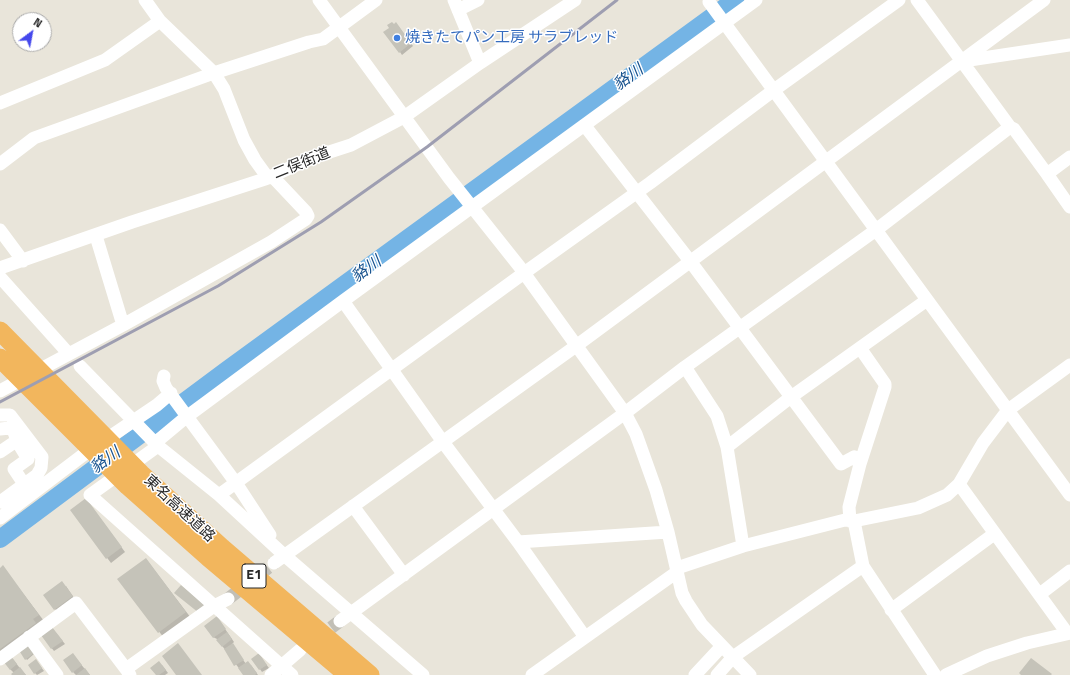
<!DOCTYPE html>
<meta charset="utf-8">
<style>
body{margin:0}
#map{position:relative;width:1070px;height:675px;overflow:hidden;background:#e9e5da;font-family:"Titillium Web",sans-serif}
canvas{display:block}
.north{position:absolute;left:12px;top:12px;width:40px;height:40px;box-sizing:border-box;background:#fff;border:1px solid #a9a9a9;border-radius:50%;rotate:32deg;font-size:11px;font-weight:700;line-height:16px;text-align:center;color:#282828}
.north::after{content:'';display:block;margin:auto;width:14px;height:18px;background:#4548ec;clip-path:polygon(50% 0,100% 100%,50% 72%,0 100%)}
</style>
<div id="map">
<canvas width="1070" height="675"></canvas>
<div class="north">N</div>
</div>
<script>
const g = document.querySelector('canvas').getContext('2d');
g.lineJoin = 'round';
function fill(path, color) { g.fillStyle = color; g.fill(path, 'evenodd'); }
const toPath = rows => new Path2D(rows.map(r => 'M' + r).join(''));
function strokePath(path, color, width, dash) { g.strokeStyle = color; g.lineWidth = width; g.lineCap = dash ? 'butt' : 'round'; g.setLineDash(dash || []); g.stroke(path); }
function label(font, color, halo, rows, align = 'center') {
  g.font = font + ' "Titillium Web","Noto Sans JP",sans-serif'; g.lineWidth = 3; g.setLineDash([]); g.textBaseline = 'middle'; g.strokeStyle = halo; g.fillStyle = color; for (const [text, x, y, turn = 0] of rows) {
    g.save(); g.translate(x, y); g.rotate((+turn || 0) * Math.PI / 180); g.textAlign = isNaN(turn) ? turn : align; if (halo) g.strokeText(text, 0, 0); g.fillText(text, 0, 0); g.restore();
  }
}
fill(toPath([
 [398,26,413,46,402,55,400,52],
 [89,503,125,552,111,563,71,510],
 [146,559,191,618,164,638,119,579],
 [3,567,44,621,0,659,0,569],
 [66,586,76,601,59,614,44,595],
 [219,620,234,642,232,644,246,664,251,665,258,675,244,675,217,639,213,637],
 [52,628,65,644,54,651,42,636],
 [28,647,34,654,27,660,21,652],
 [259,655,269,668,262,672,253,659],
 [75,657,84,668,90,675,76,675,73,672],
 [13,659,19,667,26,675,13,675,14,673,10,669],
 [38,663,44,671,37,675,35,673],
 [162,665,168,673,165,675,157,675]
]), '#0003');
strokePath(toPath([
 [0,539,227,370,735,0]
]), '#74b4e5', 18);
fill(toPath([
 [392,22,394,24,396,22,411,43,399,53,383,32,389,28,387,25],
 [86,498,122,547,106,559,70,510],
 [146,558,186,612,158,633,117,579],
 [3,565,39,615,33,619,36,623,0,649,0,568],
 [62,581,73,596,54,610,43,595],
 [181,585,205,605,199,613,174,593],
 [217,616,226,629,213,638,204,626],
 [52,627,63,641,51,649,41,635],
 [227,632,232,639,222,647,216,640],
 [178,643,202,675,176,675,162,656],
 [233,643,244,660,234,666,224,649],
 [28,645,34,653,25,660,20,652],
 [73,653,82,665,72,673,63,660],
 [259,653,267,665,259,670,251,659],
 [10,655,17,664,10,670,3,661],
 [1031,658,1052,674,1051,675,1021,675,1019,673],
 [36,659,42,668,34,674,28,665],
 [159,661,166,670,159,675,156,675,150,668],
 [248,661,257,673,255,675,243,675,238,668],
 [20,667,26,675,12,675,11,674],
 [85,668,90,675,76,675]
]), '#c5c3b9');
strokePath(toPath([
 [228,599,274,563],
 [316,639,340,621]
]), '#c2bfb6', 13, [13, 6]);
strokePath(toPath([
 [145,0,160,21,214,73,224,89,244,140,255,160,268,178],
 [319,0,449,178,519,266,625,413,636,434,656,490,668,532,682,593,686,601,702,625,750,675],
 [454,0,480,63],
 [917,0,1010,127,1014,129,1047,174,1070,207],
 [709,2,1070,495],
 [458,10,478,0],
 [963,61,1070,45],
 [0,103,105,60,160,21],
 [585,126,690,261,841,464,854,457,860,464],
 [0,164,34,138,214,73,309,42,323,39,376,0],
 [1047,174,1070,157],
 [0,230,23,261],
 [0,268,132,222,268,178,311,158,351,145,404,117,480,63,575,0],
 [0,277,68,353],
 [343,301,443,442,518,542,585,637],
 [123,325,271,242,306,219,308,216,306,212,272,176],
 [80,366,158,446,219,495,284,555,423,675],
 [685,367,717,416,727,447,743,546],
 [164,376,163,381,166,388,236,483,270,535],
 [0,391,123,325,96,236],
 [0,415,10,415,42,457,41,468,37,475,0,502],
 [0,429,10,428,14,432,17,441,28,459,14,469,24,484],
 [155,443,185,418,343,301,756,0],
 [158,446,90,495,292,675],
 [727,447,791,397,927,300],
 [0,452,22,437],
 [959,484,1067,633],
 [219,495,524,273,650,183,774,90,899,0],
 [353,506,404,575],
 [0,518,83,455,157,405,171,393],
 [850,521,849,507,860,464,885,387,885,384,860,348],
 [854,521,863,566,935,675],
 [518,542,668,532],
 [274,563,576,346,1044,0],
 [677,568,743,546,845,520,854,521,918,508,947,495,959,484,983,443,1008,410,1070,365],
 [1040,594,1070,571],
 [891,610,994,534],
 [340,621,625,413,685,367,876,230,1010,127],
 [29,637,57,675],
 [0,659,76,603,126,669],
 [130,675,126,669,214,606,228,599],
 [271,675,300,650],
 [532,675,677,572],
 [695,675,722,646],
 [717,675,733,657,863,566],
 [946,675,987,656,1027,643,1070,633]
]), '#fff', 13);
strokePath(toPath([
 [0,331,141,474,222,548,370,675],
 [0,358,128,486,208,557,348,675]
]), '#f2b65d', 19);
strokePath(toPath([
 [0,402,218,286,321,222,427,147,617,0]
]), '#9e9eb1', 3);
for (const [x, y, r, color] of [
 [397,38,4,"#3f7fe0"]
]) { const dot = new Path2D(); dot.arc(x, y, r, 0, 2 * Math.PI); g.fillStyle = color; g.fill(dot); strokePath(dot, '#fff', 1.5); }
for (const [x, y, w] of [
 [254,576,24]
]) { const box = new Path2D(); box.roundRect(x - w / 2, y - 12, w, 24, 3); g.fillStyle = '#fff'; g.fill(box); strokePath(box, '#282828', 1); }
label('bold 14px', '#282828', null, [
 ["E1",254,576]
]);
label('15px', '#366cbe', '#fff', [
 ["焼きたてパン工房 サラブレッド",405,38]
], 'left');
label('15px', '#282828', '#fff', [
 ["二俣街道",302,164,-22],
 ["東名高速道路",179,509,43]
]);
label('italic 16px', '#16518d', '#fff', [
 ["貉川",629,78,-36],
 ["貉川",367,270,-36],
 ["貉川",106,461,-36]
]);
</script>
